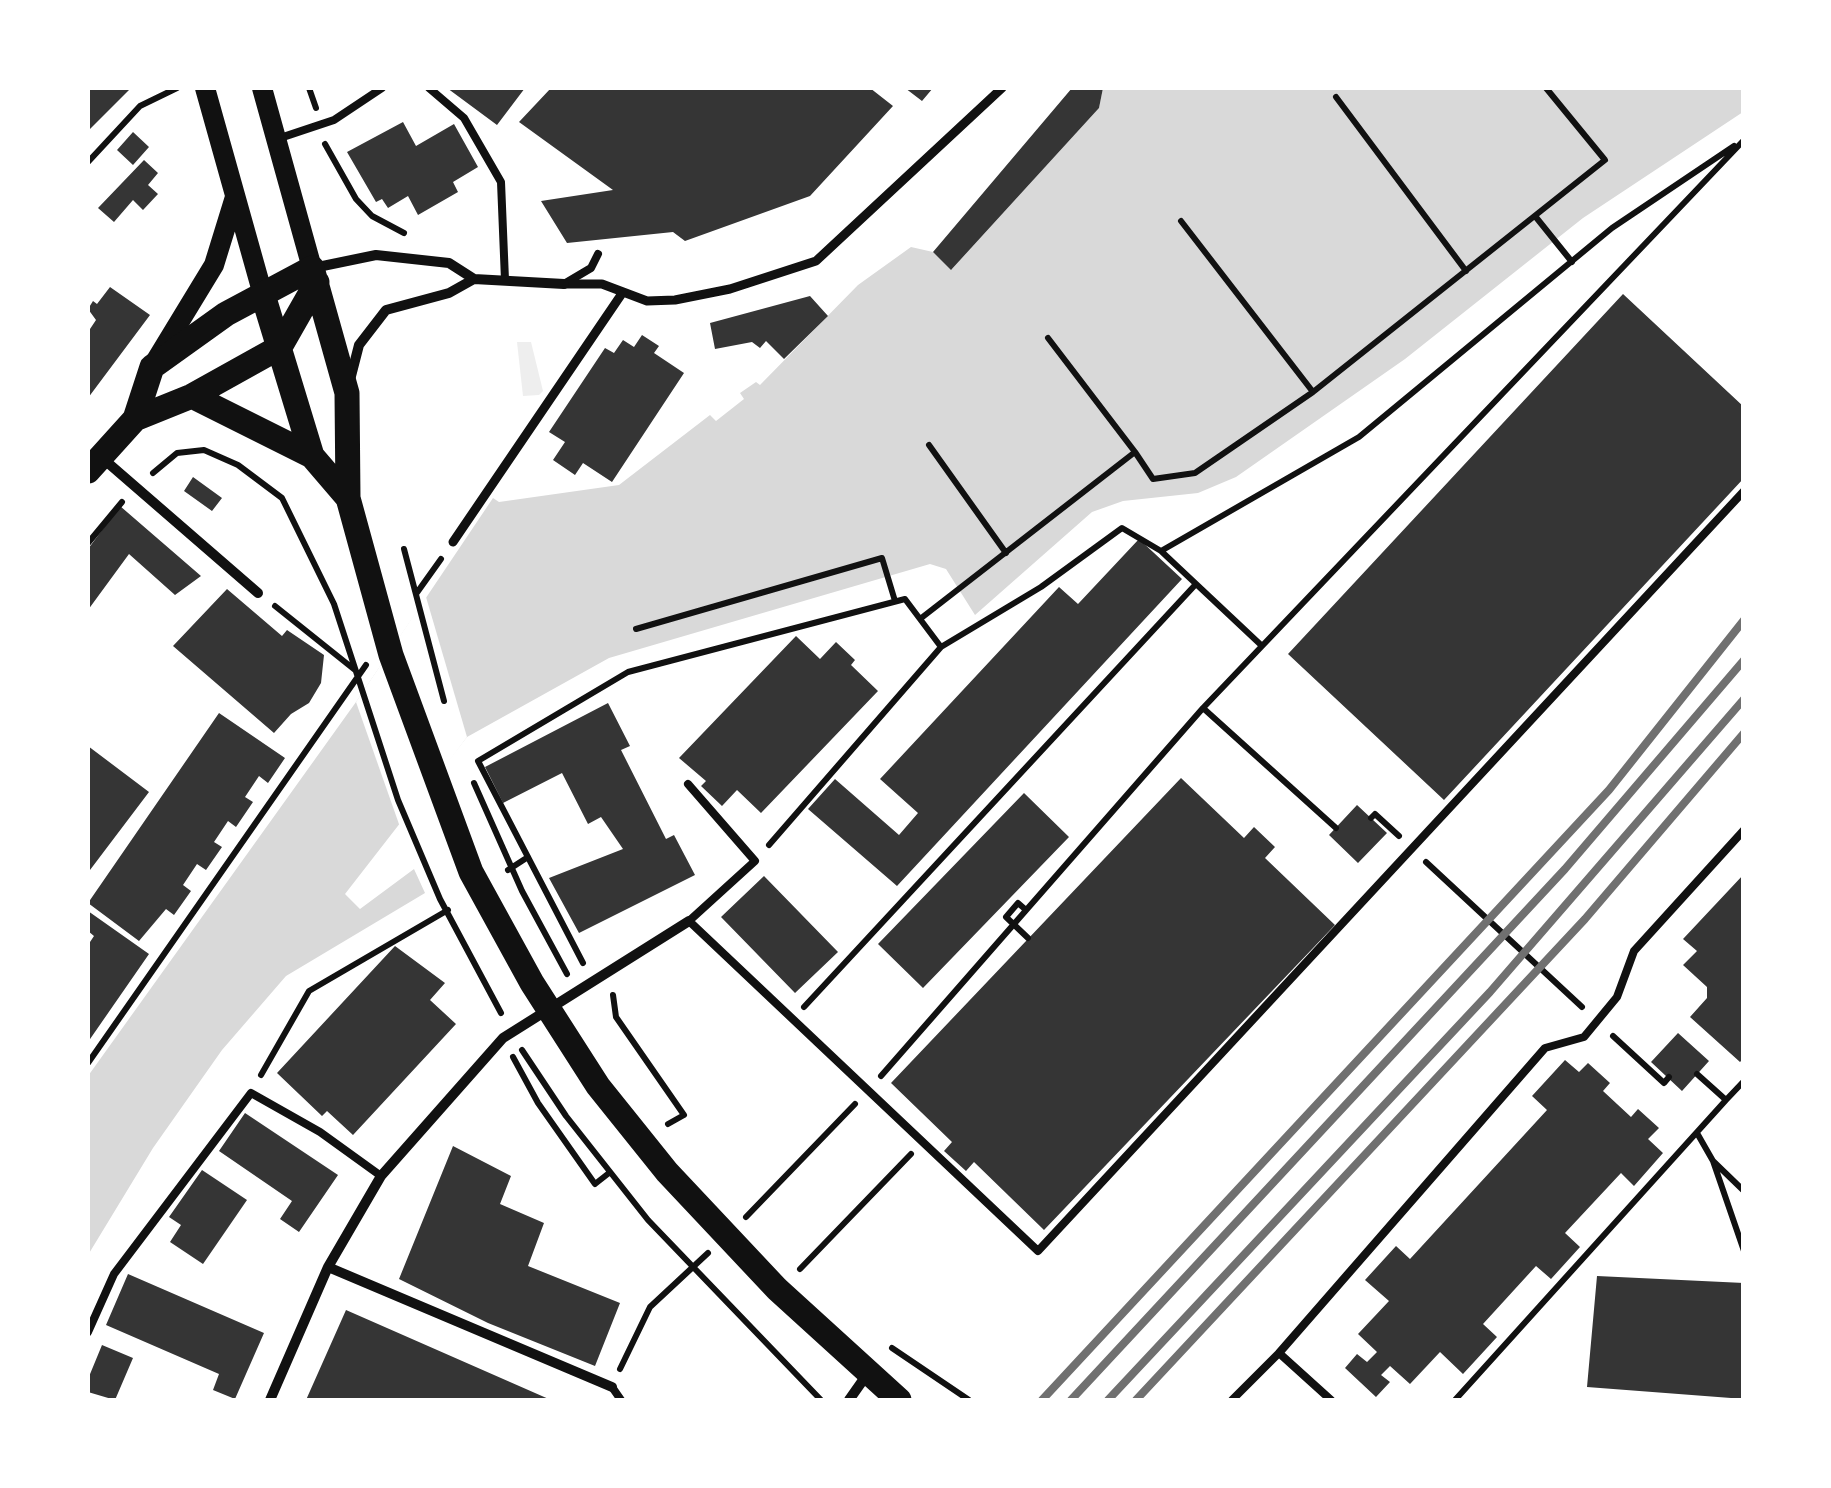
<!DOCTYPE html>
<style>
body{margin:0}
#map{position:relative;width:1831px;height:1488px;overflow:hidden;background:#fff;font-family:Literata,serif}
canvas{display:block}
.frame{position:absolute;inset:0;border:90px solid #fff;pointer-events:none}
</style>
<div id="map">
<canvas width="1831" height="1488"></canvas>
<div class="frame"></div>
</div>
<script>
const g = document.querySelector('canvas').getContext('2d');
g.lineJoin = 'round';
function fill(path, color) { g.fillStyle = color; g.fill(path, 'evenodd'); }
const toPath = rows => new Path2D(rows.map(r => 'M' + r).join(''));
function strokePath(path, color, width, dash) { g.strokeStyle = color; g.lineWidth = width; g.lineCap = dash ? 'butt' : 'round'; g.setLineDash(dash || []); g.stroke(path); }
fill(toPath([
 [517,342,531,342,543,391,539,395,523,396]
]), '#eee');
fill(toPath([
 [1103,88,1743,88,1743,112,1583,218,1405,359,1236,477,1198,493,1123,501,1092,512,975,615,946,569,930,564,609,658,467,737,345,894,360,909,414,869,425,893,286,976,222,1050,153,1148,88,1255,88,1076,356,702,493,498,499,502,619,485,710,415,716,421,744,399,740,393,756,382,760,385,858,285,911,247,933,252,952,269,1099,108]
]), '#d9d9d9');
fill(toPath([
 [426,597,467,737,400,827,356,702]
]), '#fff');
fill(toPath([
 [88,88,131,88,90,129],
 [447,88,525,88,497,125],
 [551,88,870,88,893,106,810,196,685,241,673,232,567,243,541,201,613,190,519,122],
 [905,88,933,88,922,101],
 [1072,88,1103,88,1099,108,951,270,933,252],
 [403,122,416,146,454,124,478,167,453,182,458,192,418,215,408,196,388,208,382,199,376,202,347,152],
 [133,132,149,147,133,165,117,150],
 [144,160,158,173,148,185,158,194,143,210,133,200,114,222,98,208],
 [110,287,150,315,88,398,88,332,96,320,88,309,93,301,97,304],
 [1623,294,1744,407,1744,478,1444,800,1288,654],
 [810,296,828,316,784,359,766,341,760,348,752,342,715,349,710,323],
 [642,335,659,346,654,353,684,373,612,482,583,463,575,475,553,460,565,442,549,432,605,348,614,353,623,340,634,347],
 [193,477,222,498,212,511,184,491],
 [120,506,201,576,175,595,129,554,88,610,88,549],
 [1139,539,1182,579,897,886,808,809,835,779,899,835,918,813,880,779,1059,587,1078,604],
 [227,589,282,636,287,630,324,655,321,683,309,703,291,714,274,733,173,646],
 [796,636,820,659,836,642,855,660,851,665,878,691,761,813,737,790,722,806,701,786,706,781,679,758],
 [608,703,630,746,621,750,666,839,674,835,695,875,579,933,549,878,623,849,601,817,588,824,562,773,503,803,485,767],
 [219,713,285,758,268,783,259,776,245,797,253,802,236,827,228,821,214,842,222,847,206,870,197,864,183,885,191,891,174,915,166,909,139,941,88,903],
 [88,746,149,792,90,870,88,868],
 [1181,778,1244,838,1254,827,1275,847,1265,858,1335,925,1044,1230,974,1162,966,1171,944,1151,952,1142,891,1083],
 [1024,793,1069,837,923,988,878,944],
 [1357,805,1387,833,1358,863,1329,835],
 [1744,874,1744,1058,1740,1062,1690,1017,1707,998,1707,987,1683,965,1697,951,1683,939],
 [764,876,838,952,795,993,721,917],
 [88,911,149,954,88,1042,88,945,94,936,88,931],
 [395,946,445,983,430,1000,456,1024,353,1135,327,1111,322,1116,277,1073],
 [1678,1033,1709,1061,1682,1091,1651,1062],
 [1565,1060,1579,1072,1588,1063,1610,1083,1603,1091,1631,1117,1638,1109,1659,1128,1648,1139,1663,1153,1634,1186,1621,1173,1565,1233,1580,1247,1551,1279,1536,1266,1483,1324,1497,1337,1463,1374,1440,1352,1410,1384,1390,1366,1381,1375,1390,1382,1376,1397,1345,1368,1357,1354,1367,1362,1377,1352,1358,1334,1389,1301,1365,1280,1396,1246,1410,1259,1547,1110,1532,1096],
 [245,1113,338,1175,299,1232,280,1219,292,1201,219,1151],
 [453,1146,511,1176,500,1204,544,1223,528,1266,620,1303,595,1366,488,1323,399,1279],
 [202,1170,247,1200,203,1264,170,1242,181,1225,169,1217],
 [128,1274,264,1333,235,1399,213,1390,219,1374,106,1325],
 [1597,1276,1744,1283,1744,1399,1587,1387],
 [346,1310,551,1400,306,1400],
 [102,1345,133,1358,115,1400,88,1392,88,1379]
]), '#353535');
strokePath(toPath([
 [309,88,316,108],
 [1336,97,1466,271],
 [325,144,356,199,372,216,404,233],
 [88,162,140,106,177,88],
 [1535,216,1572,262],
 [1181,221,1313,392],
 [1048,338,1135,452],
 [929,445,1006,553],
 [153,473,177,453,204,450,238,465,282,498,334,604,398,800,440,899,501,1013],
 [88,543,122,502],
 [404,549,444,701],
 [1161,551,1359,437,1612,228,1734,146],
 [416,594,441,559],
 [275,606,355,670],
 [920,619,1135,452,1153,479,1195,473,1313,392,1605,160,1546,88],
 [636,629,882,558,895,601],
 [1203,708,1336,828],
 [474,783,522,891,567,974],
 [1371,818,1375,814,1399,836],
 [769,845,941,647,1041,587,1122,528,1161,551,1261,645],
 [1426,862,1582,1007],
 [508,870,528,857],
 [1026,910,1018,903,1006,917,1028,938],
 [583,963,478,761,628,672,905,599,941,647],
 [613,995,616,1017,684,1115,668,1124],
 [804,1007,1196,584],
 [1613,1036,1664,1083,1669,1077],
 [522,1050,566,1116,648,1220,821,1400],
 [513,1057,538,1103,595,1184,609,1173],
 [88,1063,366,665],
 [1697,1074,1726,1100,1744,1081],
 [261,1075,309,991,448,910],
 [881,1076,1203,708,1744,140],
 [1697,1133,1713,1161,1744,1191],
 [1713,1161,1744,1251],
 [746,1217,855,1104],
 [800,1269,911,1154],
 [892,1348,969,1400],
 [620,1369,650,1307,708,1253],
 [1455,1400,1726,1100]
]), '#111', 6);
strokePath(toPath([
 [429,88,464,118,501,182,505,280],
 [277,139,334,120,382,88],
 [564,284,591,268,598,254],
 [688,784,755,861,689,921,1038,1251,1744,491],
 [88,1332,114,1274,251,1093,320,1132,381,1176],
 [612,1387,621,1400],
 [1232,1400,1279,1353],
 [1331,1400,1279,1353,1545,1048,1584,1037,1617,997,1634,951,1744,830]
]), '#111', 8);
strokePath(toPath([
 [564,284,602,284,647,301,675,300,730,289,816,261,1002,88],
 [453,542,623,292]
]), '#111', 9);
strokePath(toPath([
 [313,268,376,255,449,263,474,279,564,284],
 [350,380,359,345,386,310,449,293,474,279],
 [100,456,258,593],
 [328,1267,612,1387],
 [270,1400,328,1267,381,1176,503,1038,689,921],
 [849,1400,868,1373]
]), '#111', 10);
strokePath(toPath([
 [205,88,263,295],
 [262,88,312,268],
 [155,362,214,265,235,197]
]), '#111', 20);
strokePath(toPath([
 [263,295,312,456],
 [280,347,317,282],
 [192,396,312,456,348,498],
 [135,419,152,367,226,314,312,268,347,393,348,498,391,655,471,872,532,983,598,1086,667,1172,777,1289,899,1400],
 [88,471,135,419,192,396,280,347]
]), '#111', 25);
strokePath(toPath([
 [1042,1400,1609,790,1744,620],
 [1071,1400,1565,869,1744,660],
 [1108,1400,1490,992,1744,699],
 [1136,1400,1585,919,1744,733]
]), '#707070', 8);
</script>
